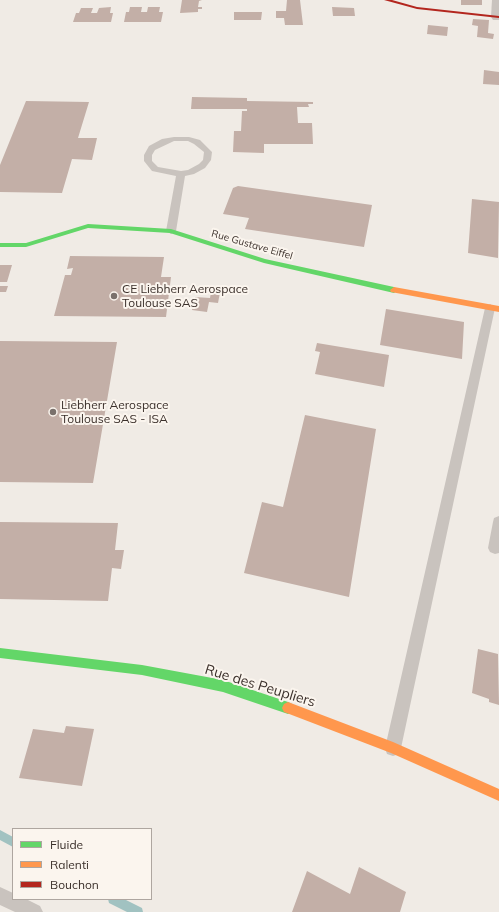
<!DOCTYPE html>
<style>
body{margin:0}
#map{position:relative;width:499px;height:912px;overflow:hidden;background:#f0ebe5;font-family:Mulish,sans-serif}
canvas{display:block}
.legend{position:absolute;left:12px;top:828px;width:140px;height:72px;box-sizing:border-box;background:#fbf5ee;border:1px solid #aea6a0;margin:0;padding:5px 7px;list-style:none;font-size:12px;color:#3b302b}
.legend li{display:flex;align-items:center;gap:8px;height:20px}
.legend b{width:20px;border:1px solid #aea6a0}
</style>
<div id="map">
<canvas width="499" height="912"></canvas>
<ul class="legend">
<li><b style="height:5px;background:#63d668"></b>Fluide</li>
<li><b style="height:5px;background:#ff974d"></b>Ralenti</li>
<li><b style="height:5px;background:#b3261e"></b>Bouchon</li>
</ul>
</div>
<script>
const g = document.querySelector('canvas').getContext('2d');
g.lineJoin = 'round';
const toPath = rows => new Path2D(rows.map(r => 'M' + r).join(''));
function fill(path, color) { g.fillStyle = color; g.fill(path, 'evenodd'); }
function strokePath(path, color, width, dash) { g.strokeStyle = color; g.lineWidth = width; g.lineCap = dash ? 'butt' : 'round'; g.setLineDash(dash || []); g.stroke(path); }
function label(font, color, halo, rows, align = 'center') {
  g.font = font + ' Mulish,sans-serif'; g.lineWidth = 4; g.setLineDash([]); g.textBaseline = 'middle'; g.strokeStyle = halo; g.fillStyle = color; for (const [text, x, y, turn = 0] of rows) {
    g.save(); g.translate(x, y); g.rotate((+turn || 0) * Math.PI / 180); g.textAlign = isNaN(turn) ? turn : align; if (halo) g.strokeText(text, 0, 0); g.fillText(text, 0, 0); g.restore();
  }
}
fill(toPath([
 [0,830,13,837,13,847,0,840,0,830],
 [108,899,124,899,142,908,143,912,127,912,109,903,108,899]
]), '#a1c2c1');
fill(toPath([
 [182,0,202,0,199,1,198,7,202,7,202,9,198,9,198,12,180,13],
 [287,0,300,0,303,25,285,25,284,18,276,18,276,11,286,11],
 [461,0,482,0,482,5,461,5],
 [111,7,110,13,113,13,111,22,73,22,76,13,79,13,81,8,93,8,91,13,97,13,99,8],
 [130,7,142,7,141,12,147,12,148,7,160,7,159,12,163,12,161,22,124,22,126,12,129,12],
 [332,7,354,8,355,16,333,16],
 [234,12,262,12,261,20,234,20],
 [473,19,489,20,488,33,494,34,493,39,477,37,478,26,472,25],
 [428,25,448,27,447,36,427,34],
 [484,70,499,72,499,85,483,84],
 [192,97,247,98,247,101,313,102,313,104,308,104,309,107,297,107,298,123,312,123,313,144,264,144,264,153,233,152,234,131,241,131,242,111,247,111,247,109,191,109],
 [26,101,89,102,78,138,97,138,92,160,72,159,62,193,0,192,0,165],
 [238,186,372,205,364,247,245,229,249,218,223,214,233,188],
 [472,199,499,202,498,258,468,253],
 [70,256,164,257,161,277,171,277,166,317,54,316,65,275,71,275,73,268,67,269],
 [0,265,12,265,7,282,0,282],
 [0,286,8,286,6,292,0,292],
 [212,286,221,287,218,303,209,302,207,312,192,310,195,297,210,298],
 [386,309,464,322,462,359,380,345],
 [0,341,117,342,93,483,0,482],
 [317,343,389,355,384,387,315,374,320,352,315,351],
 [305,415,376,429,349,597,244,573,262,502,283,507],
 [0,522,118,523,115,550,124,550,121,569,112,568,108,601,0,599],
 [478,649,498,654,499,705,489,702,489,699,472,693],
 [66,726,94,729,82,786,19,778,33,729,64,733],
 [359,867,406,892,400,912,292,912,307,871,350,894]
]), '#c3afa7');
fill(toPath([
 [174,137,189,137,200,140,212,152,211,160,205,168,194,174,185,176,176,231,171,234,166,231,176,176,152,171,144,161,144,155,149,146,162,139,174,137],
 [174,141,188,141,194,144,204,152,203,160,199,164,188,170,181,171,158,167,152,161,152,155,155,150,174,141],
 [490,304,495,308,401,748,399,754,393,756,387,754,385,748,485,308,490,304],
 [499,516,499,553,495,554,490,552,488,548,493,522,494,518,499,516],
 [0,887,13,893,13,899,26,899,40,906,43,912,15,912,0,905,0,887]
]), '#c9c3be');
fill(toPath([
 [492,0,499,0,499,20,493,20,491,17,492,0]
]), '#c9c3be');
fill(toPath([
 [88,224,171,229,265,259,394,287,398,290,394,293,264,263,170,233,88,228,26,247,0,247,0,243,26,243,88,224],
 [0,648,142,665,223,680,288,702,292,704,294,708,292,712,288,714,223,692,142,675,0,658,0,648]
]), '#63d668');
fill(toPath([
 [394,287,499,306,499,312,391,292,390,290,394,287],
 [288,702,393,742,499,789,499,801,391,753,284,712,282,708,284,704,288,702]
]), '#ff974d');
fill(toPath([
 [384,0,392,0,417,7,499,16,499,18,417,9,384,0]
]), '#b3261e');
for (const [x, y, r, color] of [
 [114,296,4,"#7a716c"],
 [53,412,4,"#7a716c"]
]) { const dot = new Path2D(); dot.arc(x, y, r, 0, 2 * Math.PI); g.fillStyle = color; g.fill(dot); strokePath(dot, '#fbf5ee', 1.5); }
label('10px', '#3b302b', '#fbf5ee', [
 ["Rue Gustave Eiffel",252,245,16]
]);
label('12px', '#3b302b', '#fbf5ee', [
 ["CE Liebherr Aerospace",122,289],
 ["Toulouse SAS",122,303],
 ["Liebherr Aerospace",61,405],
 ["Toulouse SAS - ISA",61,419]
], 'left');
label('14px', '#3b302b', '#fbf5ee', [
 ["Rue des Peupliers",260,686,17]
]);
</script>
